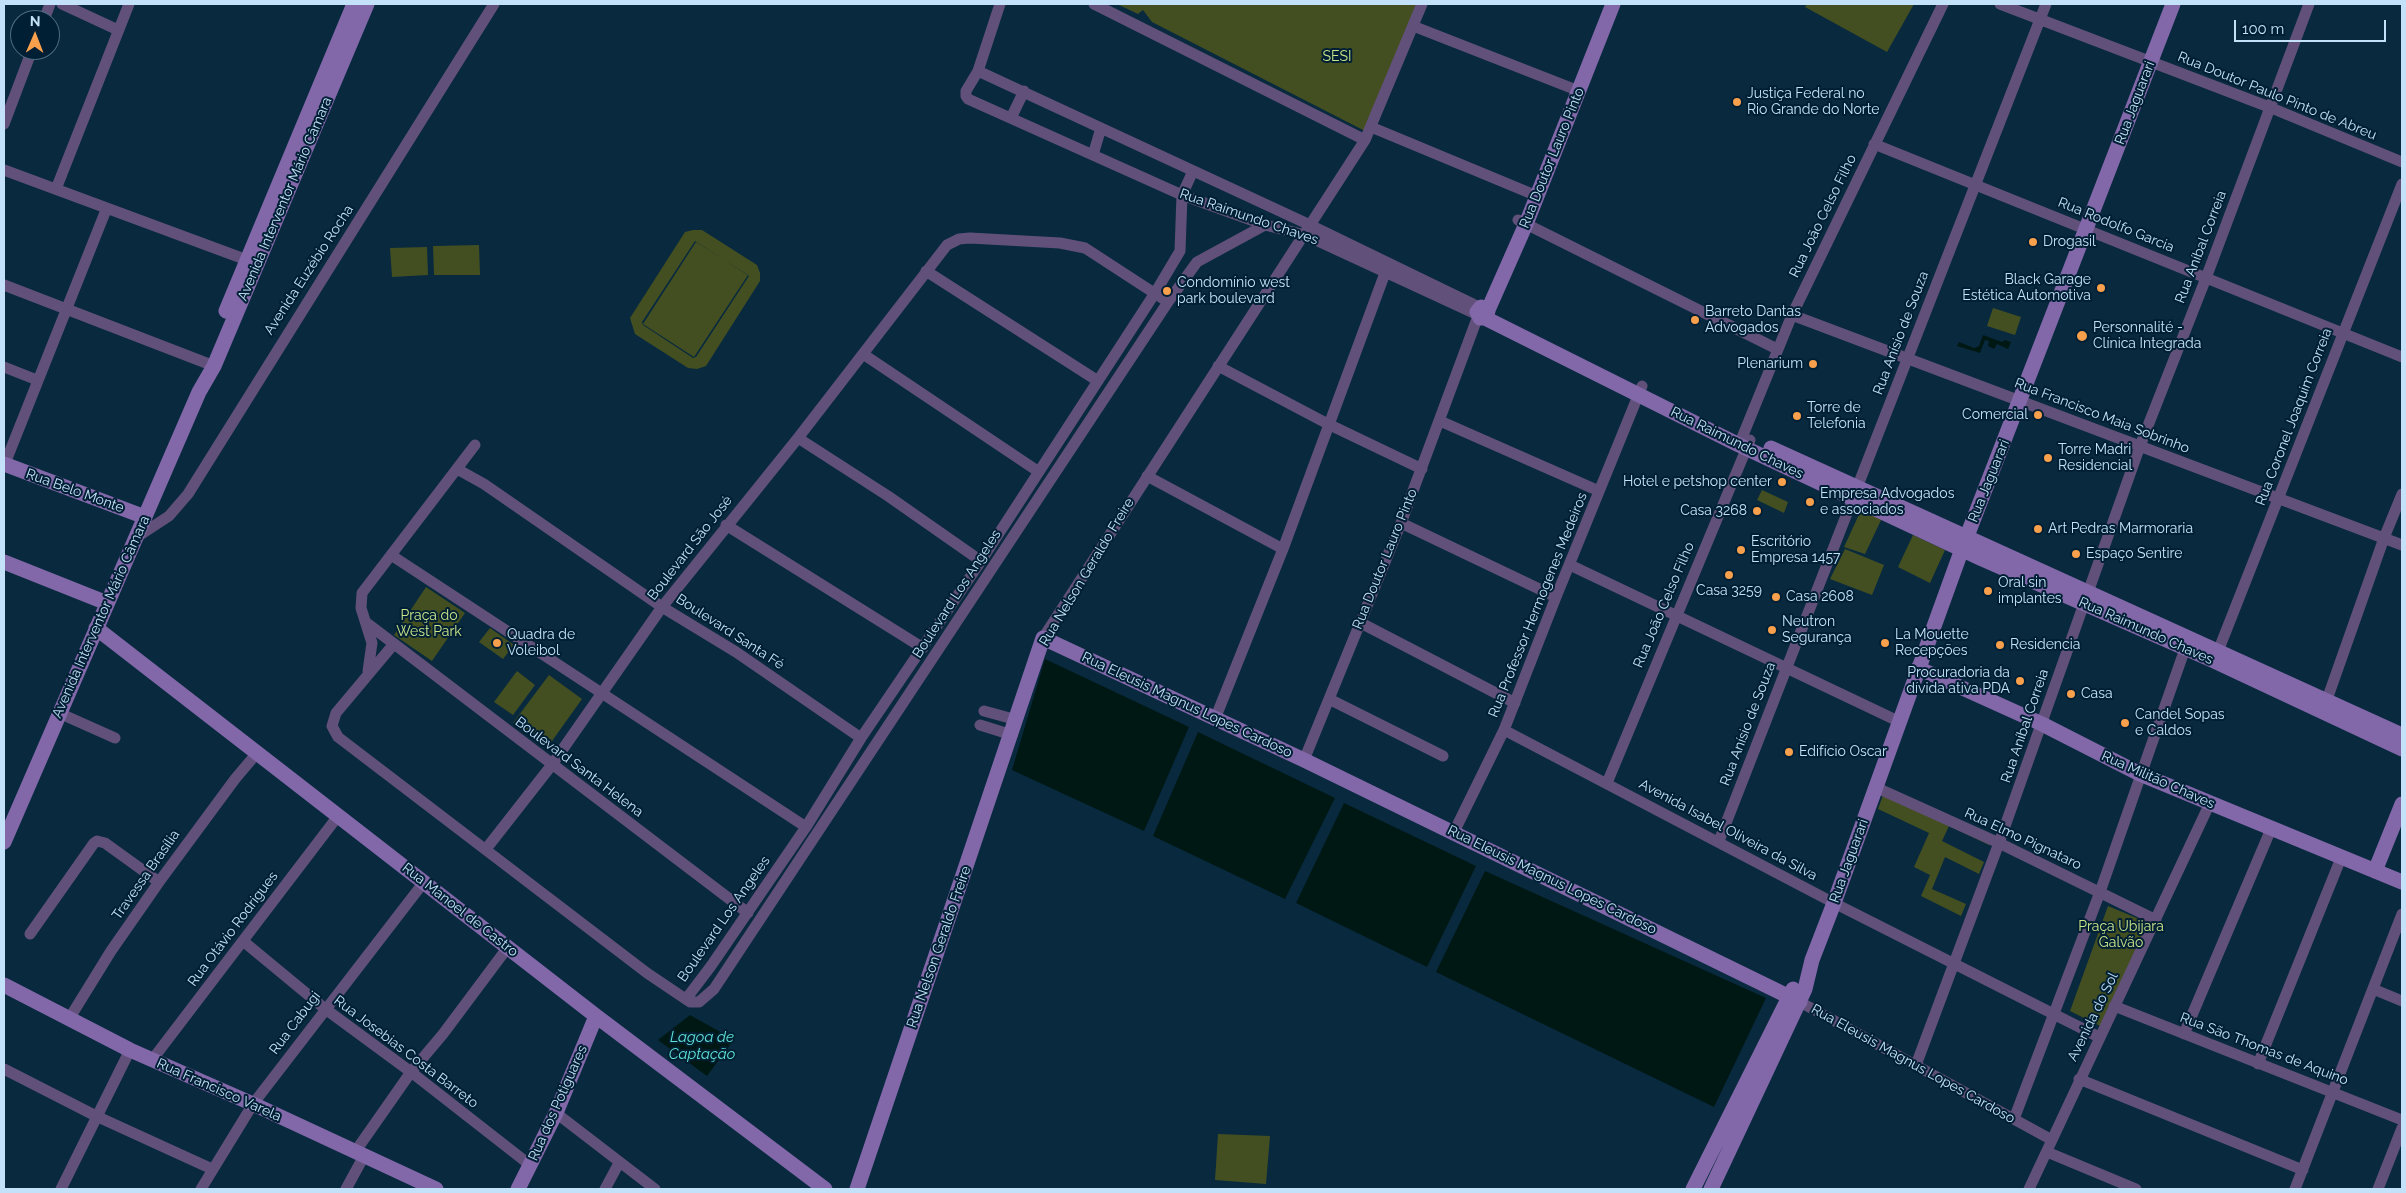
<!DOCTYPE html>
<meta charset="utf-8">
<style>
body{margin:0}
#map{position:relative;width:2406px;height:1193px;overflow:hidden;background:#08293e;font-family:Raleway,sans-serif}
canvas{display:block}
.frame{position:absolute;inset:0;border:5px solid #c3e1f8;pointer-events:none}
.north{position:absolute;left:10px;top:10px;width:50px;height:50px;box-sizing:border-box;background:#001f34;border:1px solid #4e6d82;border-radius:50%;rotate:1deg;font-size:14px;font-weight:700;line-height:20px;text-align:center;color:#c3e1f8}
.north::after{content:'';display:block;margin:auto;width:18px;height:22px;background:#f8a04b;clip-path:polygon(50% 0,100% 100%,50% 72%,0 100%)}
.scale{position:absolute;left:2234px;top:20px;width:152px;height:22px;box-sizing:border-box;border:2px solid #c3e1f8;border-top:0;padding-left:6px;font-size:15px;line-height:18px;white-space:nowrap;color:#c3e1f8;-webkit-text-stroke:4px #001f34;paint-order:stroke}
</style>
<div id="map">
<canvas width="2406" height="1193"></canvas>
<div class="frame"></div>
<div class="north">N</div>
<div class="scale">100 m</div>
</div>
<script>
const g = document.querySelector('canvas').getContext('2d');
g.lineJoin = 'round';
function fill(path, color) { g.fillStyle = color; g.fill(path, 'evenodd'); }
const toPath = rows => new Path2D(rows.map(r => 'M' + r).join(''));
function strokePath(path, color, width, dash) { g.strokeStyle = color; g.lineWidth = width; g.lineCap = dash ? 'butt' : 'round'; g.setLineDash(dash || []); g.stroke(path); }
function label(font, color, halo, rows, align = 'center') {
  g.font = font + ' Raleway,sans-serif'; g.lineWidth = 4; g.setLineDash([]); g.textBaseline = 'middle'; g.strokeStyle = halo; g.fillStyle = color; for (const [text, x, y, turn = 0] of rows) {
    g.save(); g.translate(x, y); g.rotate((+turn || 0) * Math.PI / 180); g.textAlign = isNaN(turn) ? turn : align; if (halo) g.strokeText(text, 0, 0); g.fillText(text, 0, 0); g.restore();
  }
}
fill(toPath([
 [1117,4,1417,4,1365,131,1152,22,1143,10,1138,14],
 [1807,4,1914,4,1887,52,1805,7],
 [693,230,702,230,757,265,760,273,760,281,706,366,697,369,688,368,635,334,630,318,685,232],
 [695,241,749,276,696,357,693,358,643,325,642,322],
 [696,242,748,275,694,357,643,324],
 [479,245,480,275,434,275,433,246],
 [427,247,428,275,392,277,390,248],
 [1993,308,2021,317,2015,335,1987,326],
 [1762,490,1788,502,1784,513,1757,500],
 [1862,508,1882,518,1865,554,1844,547],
 [1913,535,1945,550,1930,583,1898,567],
 [1845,549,1884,565,1872,595,1830,579],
 [426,587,465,613,432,661,394,635],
 [490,628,514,645,503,659,479,642],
 [517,671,535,685,513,715,494,702],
 [549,675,582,699,547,748,513,723],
 [1883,795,1991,841,1989,845,1949,826,1942,841,1984,862,1979,874,1945,857,1932,889,1966,904,1961,916,1921,896,1930,875,1914,867,1929,833,1878,809],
 [2108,906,2151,924,2102,1027,2070,1011],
 [1218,1134,1270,1136,1266,1184,1215,1180]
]), '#434f21');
fill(toPath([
 [1983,335,2002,342,2005,340,2011,342,2008,349,1997,344,1994,349,1988,346,1989,341,1985,340,1980,353,1957,346,1959,342,1974,348,1979,346],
 [1045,659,1189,727,1144,831,1012,770],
 [1198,732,1335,798,1285,899,1153,836],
 [1344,803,1476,866,1427,967,1296,903],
 [1485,871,1766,998,1714,1107,1436,972],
 [690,1015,724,1034,732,1042,707,1076,658,1040]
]), '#001814');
strokePath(toPath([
 [62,4,118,30],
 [1000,4,978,71,966,91,966,96,968,99,1182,195,1265,225,1305,235,1478,315],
 [1094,4,1365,140],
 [2000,4,2269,107,2402,162],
 [44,20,50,4],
 [1413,26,1579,91],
 [978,71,1310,225,1481,308],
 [1011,118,1024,91],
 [4,124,32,50],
 [1371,127,1537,196],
 [1874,144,2402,357],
 [1093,155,1101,128],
 [4,170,247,260],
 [56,189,129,4],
 [1518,220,1777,349],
 [926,271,1098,381],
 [4,285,214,366],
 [1792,315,2402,545],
 [863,354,1039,472],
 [1218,366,1328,424,1422,469],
 [4,367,37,380],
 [1440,421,1599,491],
 [798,438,888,496,981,561],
 [1739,445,1792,315,1943,4],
 [4,466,106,210],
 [457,469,484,484,662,607,736,652,861,738],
 [1147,476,1283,549],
 [1401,523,1556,597],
 [726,525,923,648],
 [137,537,169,516,188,494,494,4],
 [391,555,806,827],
 [1570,565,1900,722],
 [1359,622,1515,703],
 [368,624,748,913],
 [1043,638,1365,140,1422,4],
 [393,645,336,713,332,726,338,737,647,973,690,1002,699,1002,714,989,1168,302,1197,262,1265,225],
 [2215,659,2402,184],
 [368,671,372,643,361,608,362,593,475,445],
 [1329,699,1443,756],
 [2324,708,2384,538,2402,494],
 [984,711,1017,720],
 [59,713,115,738],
 [1215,719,1283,549,1388,265],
 [980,725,1012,735],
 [1504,730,1834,903,2099,1037],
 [1304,760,1401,523,1478,316],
 [1607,783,1750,440],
 [1875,787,1999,843,2156,920],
 [1454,832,1504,730,1556,597,1642,386],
 [1719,841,2046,4],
 [486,849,551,766,662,607,798,438,947,245,959,239,970,238,1060,243,1085,248,1168,302],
 [30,934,94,843,97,841,105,843,159,882],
 [243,941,324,1008,411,1072,530,1165],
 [2373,989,2402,1001],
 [686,999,711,966,806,827,861,738,981,561,1155,293,1180,251,1182,195,1193,171],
 [1800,1002,2052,1140],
 [2114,1006,2402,1120],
 [69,1019,111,951,159,882,235,779,257,753],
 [2184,1034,2271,829],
 [152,1060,338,816],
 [2258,1064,2341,858],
 [1916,1065,1999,843,2140,446,2206,278,2309,4],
 [4,1069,96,1116,212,1169],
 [2079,1079,2303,1170],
 [556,1113,655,1189],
 [2014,1119,2100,892,2187,643],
 [355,1152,411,1072,443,1034,508,947],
 [2047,1152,2136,1189],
 [61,1189,130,1050],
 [201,1189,253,1104,424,882],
 [346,1189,364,1156],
 [605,1189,619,1163],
 [2029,1189,2210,803],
 [2295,1189,2402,914],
 [2378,1189,2402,1128]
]), '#61517a', 11);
strokePath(toPath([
 [1488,310,1526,224,1613,4],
 [226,311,354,4],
 [1485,318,1488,311,1481,307,1477,312,1480,318,1485,318,1739,445,1982,559,2214,661,2402,749],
 [1771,448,2402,735],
 [4,464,145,517],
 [4,562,107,603],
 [96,628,596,1016,825,1189],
 [1918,668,2042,724,2140,774,2402,882],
 [4,842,199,392,214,366,367,4],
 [2375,871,2402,804],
 [4,985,130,1050,253,1104,436,1189],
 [518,1189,556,1113,596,1016],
 [857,1189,1043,638,1304,760,1800,1002],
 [1693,1189,1793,989],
 [1711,1189,1805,989,1812,960,1834,903,1962,549,2173,4]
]), '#8267a9', 15);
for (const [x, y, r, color] of [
 [1737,102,5,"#f8a04b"],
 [2033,242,5,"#f8a04b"],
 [2101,288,5,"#f8a04b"],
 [1167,291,5,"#f8a04b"],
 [1695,320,5,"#f8a04b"],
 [2082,336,6,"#f8a04b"],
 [1813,364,5,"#f8a04b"],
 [2038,415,5,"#f8a04b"],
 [1797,416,5,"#f8a04b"],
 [2048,458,5,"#f8a04b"],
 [1782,482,5,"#f8a04b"],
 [1810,502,5,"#f8a04b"],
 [1757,511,5,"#f8a04b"],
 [2038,529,5,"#f8a04b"],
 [1741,550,5,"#f8a04b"],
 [2076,554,5,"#f8a04b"],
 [1729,575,5,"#f8a04b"],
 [1988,591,5,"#f8a04b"],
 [1776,597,5,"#f8a04b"],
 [1772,630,5,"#f8a04b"],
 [497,643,5,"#f8a04b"],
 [1885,643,5,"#f8a04b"],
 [2000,645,5,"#f8a04b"],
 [2020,681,5,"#f8a04b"],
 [2071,694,5,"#f8a04b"],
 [2125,723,5,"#f8a04b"],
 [1789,752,5,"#f8a04b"]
]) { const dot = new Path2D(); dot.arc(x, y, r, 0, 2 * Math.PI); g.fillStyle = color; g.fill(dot); strokePath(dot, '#001f34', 2); }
label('14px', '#cbe58a', '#001f34', [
 ["SESI",1337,57],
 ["Praça do",429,616],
 ["West Park",429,632],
 ["Praça Ubijara",2121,927],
 ["Galvão",2121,943]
]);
label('14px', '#c3e1f8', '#001f34', [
 ["Justiça Federal no",1747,94],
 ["Rio Grande do Norte",1747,110],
 ["Drogasil",2043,242],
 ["Black Garage",2091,280,"right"],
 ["Estética Automotiva",2091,296,"right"],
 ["Condomínio west",1177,283],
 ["park boulevard",1177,299],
 ["Barreto Dantas",1705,312],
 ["Advogados",1705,328],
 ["Personnalité -",2093,328],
 ["Clínica Integrada",2093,344],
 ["Plenarium",1803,364,"right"],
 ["Torre de",1807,408],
 ["Telefonia",1807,424],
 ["Comercial",2028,415,"right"],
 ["Torre Madri",2058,450],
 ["Residencial",2058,466],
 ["Hotel e petshop center",1772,482,"right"],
 ["Empresa Advogados",1820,494],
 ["e associados",1820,510],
 ["Casa 3268",1747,511,"right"],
 ["Art Pedras Marmoraria",2048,529],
 ["Escritório",1751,542],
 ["Empresa 1457",1751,558],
 ["Espaço Sentire",2086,554],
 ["Oral sin",1998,583],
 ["implantes",1998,599],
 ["Casa 3259",1729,591,"center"],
 ["Casa 2608",1786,597],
 ["Neutron",1782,622],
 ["Segurança",1782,638],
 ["Quadra de",507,635],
 ["Voleibol",507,651],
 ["La Mouette",1895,635],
 ["Recepções",1895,651],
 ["Residencia",2010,645],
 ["Procuradoria da",2010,673,"right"],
 ["dívida ativa PDA",2010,689,"right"],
 ["Casa",2081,694],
 ["Candel Sopas",2135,715],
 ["e Caldos",2135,731],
 ["Edifício Oscar",1799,752]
], 'left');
label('14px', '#c3e1f8', '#001f34', [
 ["Rua Doutor Paulo Pinto de Abreu",2277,96,22],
 ["Rua Jaguarari",2135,103,-69],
 ["Rua Doutor Lauro Pinto",1552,158,-68],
 ["Avenida Interventor Mário Câmara",285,199,-67],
 ["Rua João Celso Filho",1823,216,-64],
 ["Rua Raimundo Chaves",1249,217,19],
 ["Rua Rodolfo Garcia",2116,225,22],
 ["Rua Aníbal Correia",2201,247,-69],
 ["Avenida Euzébio Rocha",309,270,-57],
 ["Rua Anísio de Souza",1901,333,-69],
 ["Rua Francisco Maia Sobrinho",2102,416,21],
 ["Rua Coronel Joaquim Correia",2294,417,-69],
 ["Rua Raimundo Chaves",1737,443,26],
 ["Rua Jaguarari",1989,481,-68],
 ["Rua Belo Monte",75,491,20],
 ["Boulevard São José",690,548,-52],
 ["Rua Doutor Lauro Pinto",1385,559,-68],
 ["Rua Nelson Geraldo Freire",1087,572,-59],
 ["Boulevard Los Angeles",957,594,-57],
 ["Rua Professor Hermogenes Medeiros",1538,605,-68],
 ["Rua João Celso Filho",1664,605,-67],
 ["Avenida Interventor Mário Câmara",101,617,-66],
 ["Rua Raimundo Chaves",2146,631,24],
 ["Boulevard Santa Fé",730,632,33],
 ["Rua Eleusis Magnus Lopes Cardoso",1187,705,25],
 ["Rua Anísio de Souza",1748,724,-69],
 ["Rua Aníbal Correia",2025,726,-71],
 ["Boulevard Santa Helena",579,767,37],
 ["Rua Militão Chaves",2158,780,24],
 ["Avenida Isabel Oliveira da Silva",1728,830,28],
 ["Rua Elmo Pignataro",2023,839,25],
 ["Rua Jaguarari",1849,861,-70],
 ["Travessa Brasília",146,875,-55],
 ["Rua Eleusis Magnus Lopes Cardoso",1552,880,26],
 ["Rua Manoel de Castro",460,910,38],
 ["Boulevard Los Angeles",724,919,-55],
 ["Rua Otávio Rodrigues",233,929,-53],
 ["Rua Nelson Geraldo Freire",939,947,-71],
 ["Avenida do Sol",2093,1017,-64],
 ["Rua Cabugi",295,1023,-53],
 ["Rua São Thomas de Aquino",2264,1049,21],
 ["Rua Josebias Costa Barreto",406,1052,37],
 ["Rua Eleusis Magnus Lopes Cardoso",1913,1064,29],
 ["Rua Francisco Varela",219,1090,24],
 ["Rua dos Potiguares",558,1103,-66]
]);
label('italic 15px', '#60e5d1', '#001f34', [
 ["Lagoa de",702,1037],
 ["Captação",702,1054]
]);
</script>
